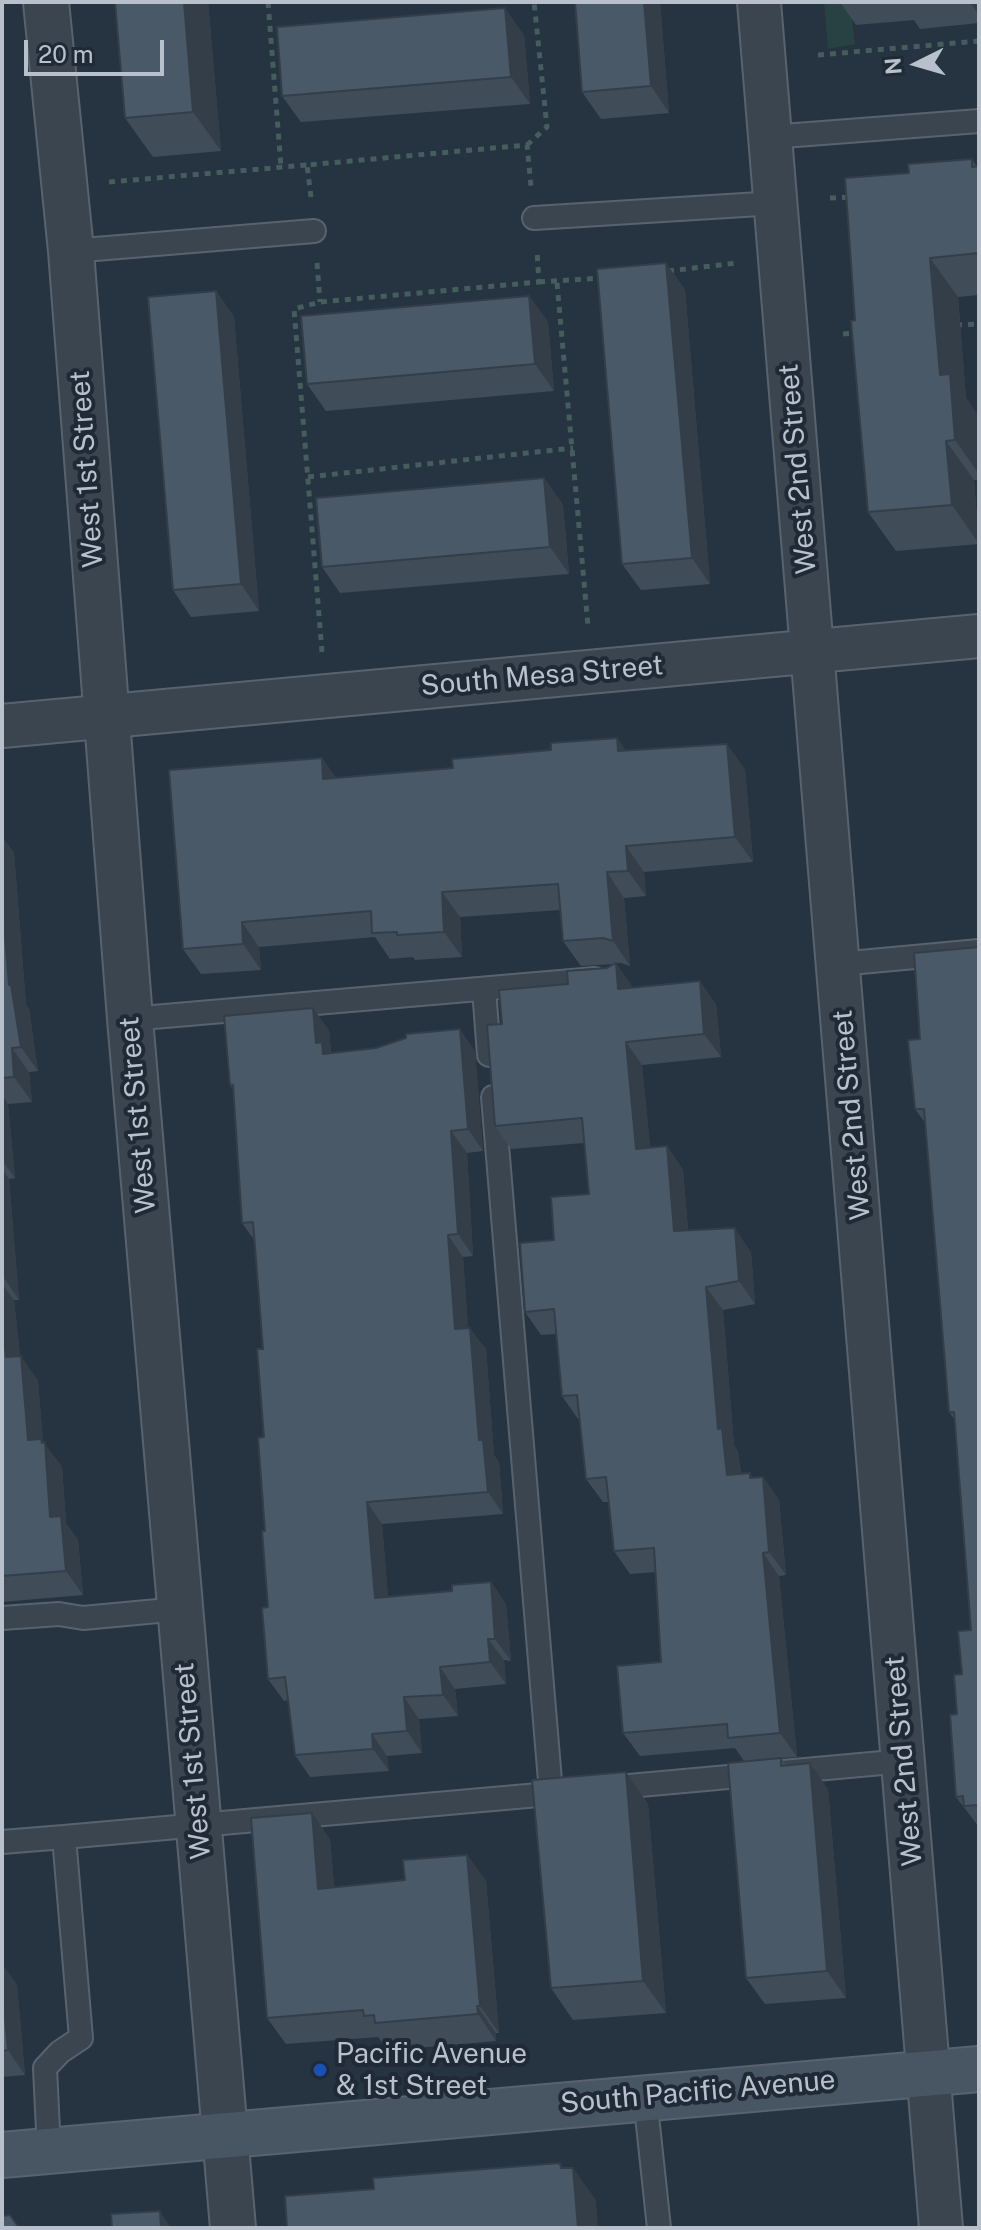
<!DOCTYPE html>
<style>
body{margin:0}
#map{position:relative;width:981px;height:2230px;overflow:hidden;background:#263341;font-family:"Public Sans",sans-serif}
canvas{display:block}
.frame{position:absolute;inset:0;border:4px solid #b7c0cb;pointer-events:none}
.north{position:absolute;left:877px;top:24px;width:80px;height:80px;-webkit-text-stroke:6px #1f2a36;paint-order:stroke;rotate:265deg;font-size:22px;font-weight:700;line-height:32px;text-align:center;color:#b7c0cb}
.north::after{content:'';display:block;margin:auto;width:28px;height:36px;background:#b7c0cb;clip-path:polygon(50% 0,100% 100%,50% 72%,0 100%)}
.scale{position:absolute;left:24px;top:40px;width:140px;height:36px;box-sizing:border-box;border:4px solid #b7c0cb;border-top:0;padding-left:10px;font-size:24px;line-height:28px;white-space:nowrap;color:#b7c0cb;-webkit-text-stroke:6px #1f2a36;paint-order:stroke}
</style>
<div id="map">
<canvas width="981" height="2230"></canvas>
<div class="frame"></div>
<div class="north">N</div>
<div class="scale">20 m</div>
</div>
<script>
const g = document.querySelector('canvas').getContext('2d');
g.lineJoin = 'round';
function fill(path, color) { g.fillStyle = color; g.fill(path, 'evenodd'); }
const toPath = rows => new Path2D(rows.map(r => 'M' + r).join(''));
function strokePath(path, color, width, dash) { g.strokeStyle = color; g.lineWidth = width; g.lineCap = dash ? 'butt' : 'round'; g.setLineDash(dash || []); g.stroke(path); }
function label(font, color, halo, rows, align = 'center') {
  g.font = font + ' "Public Sans",sans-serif'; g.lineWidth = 8; g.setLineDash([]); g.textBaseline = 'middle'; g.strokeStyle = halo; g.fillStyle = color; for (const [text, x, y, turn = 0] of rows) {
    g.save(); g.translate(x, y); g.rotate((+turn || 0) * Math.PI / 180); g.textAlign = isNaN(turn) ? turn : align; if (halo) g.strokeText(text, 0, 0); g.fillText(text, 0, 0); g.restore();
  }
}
fill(toPath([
 [824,2,850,2,855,44,828,49]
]), '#284142');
const service = toPath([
 [770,137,979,121],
 [534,218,776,203],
 [71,251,314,231],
 [839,964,979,951],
 [484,989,489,1055],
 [130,1019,595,979],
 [493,1097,551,1793],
 [2,1618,59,1614,83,1618,179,1609],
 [607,1788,904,1761],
 [2,1842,64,1837],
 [645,2097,659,2228],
 [49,2151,45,2068,60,2052,81,2038,64,1837,561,1793]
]);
const minor = toPath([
 [759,2,941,2228],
 [2,726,979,636]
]);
const tertiary = toPath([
 [46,2,71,251,130,1019,233,2228]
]);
const secondary = toPath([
 [2,2155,979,2069]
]);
strokePath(service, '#58636e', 26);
strokePath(minor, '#58636e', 46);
strokePath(tertiary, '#58636e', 48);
strokePath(secondary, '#58636e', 48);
strokePath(toPath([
 [268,2,281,167],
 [818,55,979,41],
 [527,145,547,127,534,2],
 [109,182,307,165],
 [311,197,307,165,527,145,531,186],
 [830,198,853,197],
 [317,263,320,302],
 [668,271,737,263],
 [539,282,602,278],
 [557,283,588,626],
 [956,325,979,324],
 [843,334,858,333],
 [308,477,573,448],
 [322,652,294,309,320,302,539,282,537,251]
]), '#465d5e', 5, [6, 6]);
strokePath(service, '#3a4550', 22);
strokePath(minor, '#3a4550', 42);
strokePath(tertiary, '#3a4550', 44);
strokePath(secondary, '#485563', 44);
fill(toPath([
 [115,2,208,2,221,151,153,157,125,118],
 [660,2,669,113,601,119,582,92],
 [840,2,979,2,979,23,920,29,914,20,856,25],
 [524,35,530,104,301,122,282,96],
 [972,159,977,167,979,166,979,295,958,297,966,398,977,414,979,435,979,480,974,480,979,544,896,551,868,512,855,320,909,173],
 [666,263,685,290,710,584,641,590,622,564],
 [216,291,234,317,259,611,191,617,173,590],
 [529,296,548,322,554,391,326,411,307,384],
 [544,478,563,505,569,574,340,593,322,567],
 [617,738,626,751,745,769,753,862,644,872,646,896,624,898,630,966,621,963,616,963,632,988,716,1004,721,1057,642,1065,650,1148,667,1146,683,1170,688,1230,751,1252,755,1304,723,1310,734,1445,738,1452,741,1474,753,1478,763,1477,779,1500,786,1575,779,1576,797,1757,781,1758,786,1765,828,1789,846,1998,765,2004,746,1978,744,1761,735,1748,640,1756,623,1733,661,1662,656,1572,630,1574,614,1551,608,1502,603,1502,586,1479,580,1419,578,1419,562,1396,556,1334,541,1335,525,1312,554,1240,589,1194,584,1143,511,1149,495,1126,502,1024,568,984,615,964,581,966,563,941,560,910,460,917,462,957,415,960,413,957,390,959,375,937,259,947,261,970,201,974,183,949,322,758,336,778,453,768],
 [2,837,14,853,26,1005,29,1009,38,1071,29,1072,32,1102,8,1104,15,1178,9,1179,19,1300,14,1300,20,1356,38,1381,43,1442,62,1467,66,1523,78,1540,83,1595,2,1602],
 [979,947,979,1827,956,1797,957,1714,962,1674,971,1630,955,1420,949,1412,926,1124,915,1109,920,1039],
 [329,1030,331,1053,475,1051,483,1151,467,1153,473,1256,463,1257,468,1328,486,1349,494,1455,499,1462,503,1514,382,1524,388,1597,452,1591,491,1582,506,1604,511,1661,504,1660,506,1684,455,1689,458,1716,419,1719,422,1753,387,1756,389,1771,310,1777,295,1755,288,1700,284,1701,268,1679,268,1607,265,1531,263,1349,255,1241,242,1223,234,1091,230,1085],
 [626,1772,648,1804,666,2013,573,2020,551,1988],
 [330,1839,334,1887,405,1880,467,1855,486,1881,499,2033,496,2033,496,2041,394,2050,388,2042,382,2042,378,2037,286,2044,267,2018],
 [2,1964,17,1985,25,2075,2,2077]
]), '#404d59');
fill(toPath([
 [184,2,208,2,221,151,193,112],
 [644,2,660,2,669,113,651,86],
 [970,2,975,2,979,8,979,15],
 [505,8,524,35,530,104,511,77],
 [930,258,958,297,966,398,977,414,979,435,979,474,955,440,940,375],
 [666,263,685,290,710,584,692,558],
 [216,291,234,317,259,611,241,584],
 [529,296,548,322,554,391,535,364],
 [946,441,974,480,979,544,952,505],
 [544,478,563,505,569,574,550,547],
 [617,738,635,763,618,751],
 [727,744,745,769,753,862,735,837],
 [322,758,340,783,323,779],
 [2,837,14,853,26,1005,29,1009,38,1071,21,1047,9,985,2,899],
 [626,846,644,872,646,896,628,871],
 [607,872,624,898,630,966,613,941],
 [442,892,460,917,462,957,444,932],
 [242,922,259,947,261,970,243,944],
 [616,963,632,986,634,1012,618,989],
 [700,981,716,1004,721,1057,704,1034],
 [313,1008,329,1030,331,1054,339,1076,316,1043],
 [460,1029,475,1051,483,1151,468,1129],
 [626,1042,642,1065,653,1172,636,1149],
 [12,1048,29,1072,32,1102,14,1077],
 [2,1095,8,1104,15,1178,2,1160],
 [451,1131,467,1153,473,1256,458,1234],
 [667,1146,683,1170,690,1254,674,1231],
 [2,1169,9,1179,19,1300,2,1275],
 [735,1228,751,1252,755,1304,739,1281],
 [448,1235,463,1257,470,1351,455,1329],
 [2,1284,14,1300,22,1372,21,1356,38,1381,43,1442,62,1467,66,1523,78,1540,83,1595,66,1571,28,1440,6,1357,2,1323],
 [706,1287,723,1310,734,1445,738,1452,743,1498,727,1475,718,1429],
 [470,1328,486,1349,494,1455,499,1462,503,1514,488,1492,479,1440],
 [750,1473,764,1494,763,1477,779,1500,786,1575,769,1552],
 [367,1502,382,1524,390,1620,375,1598],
 [763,1553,779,1576,797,1757,780,1733],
 [491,1582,506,1604,511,1661,495,1639],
 [488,1639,504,1660,506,1684,490,1662],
 [440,1667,455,1689,458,1716,443,1695],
 [404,1697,419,1719,422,1753,407,1731],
 [372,1734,387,1756,389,1771,373,1749],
 [810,1763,828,1789,846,1998,827,1971],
 [626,1772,648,1804,666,2013,643,1981],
 [312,1813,330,1839,337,1915,318,1889],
 [467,1855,486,1881,499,2033,480,2006],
 [2,1964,17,1985,25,2075,8,2050,2,1987],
 [477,2006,496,2033,496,2041,478,2014],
 [560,2163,575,2183,573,2168,596,2200,598,2228,578,2228,561,2168],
 [160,2211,171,2228,161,2228]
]), '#343e48');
const building = toPath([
 [115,2,184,2,193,112,125,118,115,2],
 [575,2,644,2,651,86,582,92,575,2],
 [505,8,511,77,282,96,277,27,505,8],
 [972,159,972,167,979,166,979,253,930,258,940,375,950,374,955,440,946,441,952,505,868,512,851,321,855,320,845,178,909,173,908,164,972,159],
 [666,263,692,558,622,564,597,269,666,263],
 [216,291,241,584,173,590,148,297,216,291],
 [529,296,535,364,307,384,301,316,529,296],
 [544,478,550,547,322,567,316,498,544,478],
 [617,738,618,751,727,744,735,837,626,846,628,871,607,872,613,941,603,938,563,941,558,884,442,892,444,932,397,935,397,932,372,933,371,911,242,922,243,944,183,949,169,770,322,758,323,779,453,768,452,759,551,750,551,743,617,738],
 [2,899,9,985,11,985,21,1047,12,1048,14,1077,2,1078,2,899],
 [979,947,979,1805,964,1806,963,1796,956,1797,950,1715,957,1714,954,1675,962,1674,958,1631,971,1630,954,1412,949,1412,924,1109,915,1109,908,1040,920,1039,914,953,979,947],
 [616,963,618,989,700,981,704,1034,626,1042,636,1149,667,1146,674,1231,735,1228,739,1281,706,1287,718,1429,722,1428,727,1475,750,1473,750,1478,763,1477,769,1552,763,1553,780,1733,728,1738,727,1724,623,1733,617,1666,661,1662,654,1548,614,1551,606,1477,586,1479,577,1395,562,1396,554,1309,525,1312,520,1243,554,1240,551,1197,589,1194,582,1118,495,1126,487,1025,502,1024,499,990,568,984,567,971,607,968,616,963],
 [313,1008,316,1043,322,1042,323,1054,376,1048,406,1038,406,1034,460,1029,468,1129,451,1131,458,1234,448,1235,455,1329,470,1328,479,1440,483,1440,488,1492,367,1502,375,1598,452,1591,452,1585,491,1582,495,1639,488,1639,490,1662,440,1667,443,1695,404,1697,407,1731,372,1734,373,1749,295,1755,285,1677,268,1679,262,1608,268,1607,262,1531,265,1531,258,1438,264,1437,257,1349,263,1349,253,1222,242,1223,233,1085,230,1085,224,1016,313,1008],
 [2,1323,6,1357,21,1356,28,1440,41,1439,42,1443,45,1442,50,1517,61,1516,66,1571,2,1576,2,1323],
 [781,1758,781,1766,810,1763,827,1971,746,1978,728,1763,781,1758],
 [626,1772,643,1981,551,1988,532,1780,626,1772],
 [312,1813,318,1889,405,1880,403,1860,467,1855,480,2006,477,2006,478,2014,375,2023,374,2015,364,2016,363,2010,267,2018,251,1818,312,1813],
 [2,1987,8,2050,2,2051,2,1987],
 [560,2163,561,2168,573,2168,578,2228,287,2228,285,2196,374,2189,373,2178,560,2163],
 [160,2211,161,2228,112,2228,111,2214,160,2211],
 [10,2215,19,2228,2,2228,2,2216,10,2215]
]);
fill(building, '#4a5967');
strokePath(building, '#343e48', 2);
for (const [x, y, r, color] of [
 [320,2070,8,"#1a4fb4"]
]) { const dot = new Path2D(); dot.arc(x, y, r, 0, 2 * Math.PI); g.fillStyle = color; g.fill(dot); strokePath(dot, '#1f2a36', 3); }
label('28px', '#b7c0cb', '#1f2a36', [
 ["West 1st Street",87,469,-94],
 ["West 2nd Street",798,469,-95],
 ["South Mesa Street",542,676,-5],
 ["West 1st Street",138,1115,-95],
 ["West 2nd Street",852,1115,-95],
 ["West 1st Street",193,1761,-95],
 ["West 2nd Street",904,1761,-95],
 ["South Pacific Avenue",698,2092,-5]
]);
label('28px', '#b7c0cb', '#1f2a36', [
 ["Pacific Avenue",336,2054],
 ["& 1st Street",336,2086]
], 'left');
</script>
